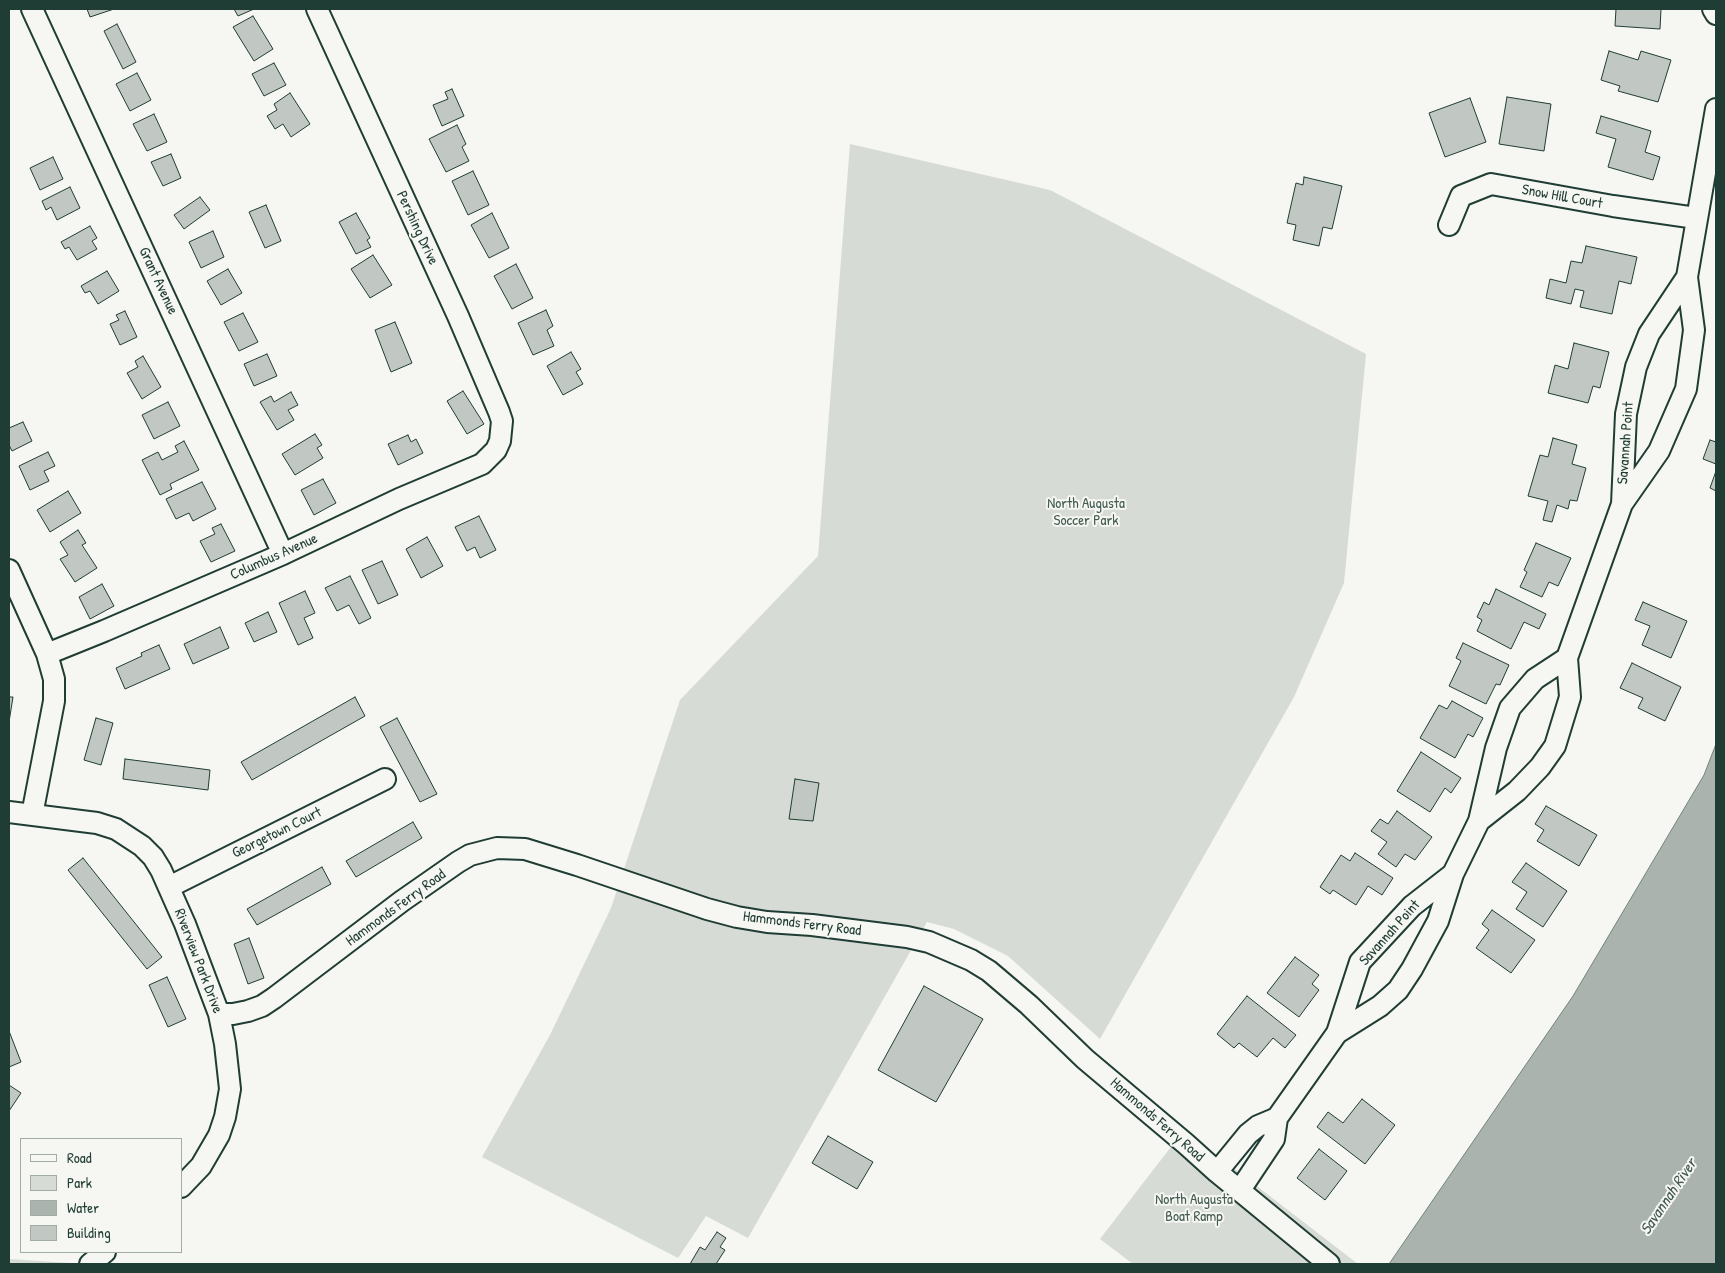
<!DOCTYPE html>
<style>
body{margin:0}
#map{position:relative;width:1725px;height:1273px;overflow:hidden;background:#f6f6f2;font-family:"Patrick Hand",sans-serif}
canvas{display:block}
.frame{position:absolute;inset:0;border:10px solid #1f3d34;pointer-events:none}
.legend{position:absolute;left:20px;top:1138px;width:162px;height:115px;box-sizing:border-box;background:#f6f6f2;border:1px solid #a0aca6;margin:0;padding:6px 9px;list-style:none;font-size:15px;color:#1f3d34}
.legend li{display:flex;align-items:center;gap:10px;height:25px}
.legend b{width:25px;border:1px solid #a0aca6}
</style>
<div id="map">
<canvas width="1725" height="1273"></canvas>
<div class="frame"></div>
<ul class="legend">
<li><b style="height:6px;background:#f6f6f2"></b>Road</li>
<li><b style="height:14px;background:#d6dbd6"></b>Park</li>
<li><b style="height:14px;background:#aab3ae"></b>Water</li>
<li><b style="height:14px;background:#c1c8c3"></b>Building</li>
</ul>
</div>
<script>
const g = document.querySelector('canvas').getContext('2d');
g.lineJoin = 'round';
function fill(path, color) { g.fillStyle = color; g.fill(path, 'evenodd'); }
const toPath = rows => new Path2D(rows.map(r => 'M' + r).join(''));
function strokePath(path, color, width, dash) { g.strokeStyle = color; g.lineWidth = width; g.lineCap = dash ? 'butt' : 'round'; g.setLineDash(dash || []); g.stroke(path); }
function label(font, color, halo, rows, align = 'center') {
  g.font = font + ' "Patrick Hand",sans-serif'; g.lineWidth = 4; g.setLineDash([]); g.textBaseline = 'middle'; g.strokeStyle = halo; g.fillStyle = color; for (const [text, x, y, turn = 0] of rows) {
    g.save(); g.translate(x, y); g.rotate((+turn || 0) * Math.PI / 180); g.textAlign = isNaN(turn) ? turn : align; if (halo) g.strokeText(text, 0, 0); g.fillText(text, 0, 0); g.restore();
  }
}
fill(toPath([
 [850,144,1050,190,1366,354,1344,583,1294,697,1100,1039,1008,956,954,929,927,922,748,1238,706,1216,678,1258,482,1157,550,1035,611,908,680,700,818,556],
 [1184,1130,1358,1264,1133,1264,1100,1239],
 [9,1259,86,1264,9,1264]
]), '#d6dbd6');
const water = toPath([
 [1716,744,1716,1264,1389,1264,1573,996,1704,775,1716,744]
]);
fill(water, '#aab3ae');
strokePath(water, '#72847d', 1);
const building = toPath([
 [87,9,114,9,90,17,87,9],
 [234,9,254,9,238,16,234,9],
 [1616,9,1661,9,1660,29,1615,26,1616,9],
 [253,16,273,49,254,61,233,27,253,16],
 [117,24,136,62,123,69,104,31,117,24],
 [1609,51,1638,60,1641,51,1671,60,1658,102,1618,91,1620,86,1601,80,1609,51],
 [274,63,286,85,264,96,252,74,274,63],
 [137,73,151,100,130,111,116,84,137,73],
 [452,89,464,116,442,126,433,105,448,99,445,92,452,89],
 [290,93,310,124,291,137,283,124,275,129,267,116,277,110,274,104,290,93],
 [1507,97,1551,104,1544,151,1499,144,1507,97],
 [1470,98,1486,142,1445,157,1429,113,1470,98],
 [154,114,167,142,147,151,133,124,154,114],
 [1601,116,1651,131,1645,152,1660,157,1653,180,1608,167,1616,139,1596,133,1601,116],
 [457,125,466,144,462,147,469,161,446,172,429,139,457,125],
 [171,154,181,178,163,186,151,162,171,154],
 [53,157,63,179,40,190,30,168,53,157],
 [473,171,489,205,468,215,452,181,473,171],
 [1304,177,1342,186,1332,229,1323,227,1319,246,1293,240,1296,225,1287,223,1296,183,1303,185,1304,177],
 [70,187,80,208,57,220,51,207,46,210,42,201,70,187],
 [200,197,210,210,184,229,174,215,200,197],
 [266,205,281,241,265,248,249,212,266,205],
 [356,213,370,238,367,240,371,247,356,254,339,222,356,213],
 [492,213,509,248,489,258,471,225,492,213],
 [90,226,97,238,92,241,97,249,77,260,69,247,65,249,61,242,90,226],
 [213,231,224,257,201,268,189,242,213,231],
 [1586,246,1637,257,1631,284,1619,281,1612,314,1580,307,1584,291,1575,289,1571,304,1546,298,1550,279,1566,283,1571,261,1582,263,1586,246],
 [373,255,392,285,370,298,351,269,373,255],
 [516,264,533,298,512,309,494,276,516,264],
 [228,269,242,293,221,305,207,281,228,269],
 [107,271,119,291,98,304,90,291,85,293,81,286,107,271],
 [546,310,553,326,547,330,554,346,533,355,518,323,546,310],
 [125,311,137,337,120,345,110,324,119,320,116,315,125,311],
 [243,313,258,342,239,351,224,322,243,313],
 [395,322,412,363,391,372,375,330,395,322],
 [1574,343,1609,352,1600,388,1593,386,1588,403,1548,393,1555,365,1568,369,1574,343],
 [571,352,581,369,576,372,583,384,563,395,547,366,571,352],
 [267,354,277,376,254,386,244,364,267,354],
 [143,356,161,387,142,399,127,373,138,367,135,361,143,356],
 [463,391,484,424,467,434,447,401,463,391],
 [291,392,298,405,288,410,294,420,277,430,260,402,271,396,274,402,291,392],
 [168,402,180,426,154,439,142,415,168,402],
 [23,422,32,441,12,451,9,445,9,428,23,422],
 [315,434,322,445,317,448,323,458,295,475,282,454,315,434],
 [408,435,411,442,416,439,423,453,398,465,388,444,408,435],
 [1553,438,1577,445,1572,464,1586,468,1577,501,1570,500,1568,509,1557,505,1552,522,1543,520,1548,501,1528,496,1540,455,1548,457,1553,438],
 [1710,440,1716,442,1716,464,1703,459,1710,440],
 [184,441,199,470,170,484,172,489,160,495,142,460,158,452,162,460,178,452,175,446,184,441],
 [48,452,55,466,44,471,49,481,30,490,19,466,48,452],
 [1716,471,1716,491,1710,488,1716,471],
 [323,479,336,503,314,515,301,490,323,479],
 [202,482,216,509,193,521,189,513,176,519,166,499,202,482],
 [68,491,81,513,50,532,37,510,68,491],
 [479,516,496,550,480,558,475,547,467,551,455,527,479,516],
 [221,524,235,551,211,562,200,541,215,534,212,528,221,524],
 [78,530,86,543,82,545,97,568,75,582,60,559,68,555,60,542,78,530],
 [427,537,443,566,421,578,406,549,427,537],
 [1536,543,1571,558,1558,586,1549,582,1542,597,1520,587,1527,572,1524,570,1536,543],
 [382,561,398,595,378,604,362,570,382,561],
 [350,576,371,618,359,624,349,605,337,611,325,588,350,576],
 [102,584,114,606,90,619,79,597,102,584],
 [1496,589,1546,614,1539,629,1524,622,1511,649,1477,631,1482,620,1477,617,1484,602,1489,605,1496,589],
 [305,591,315,613,304,618,313,638,298,645,279,603,305,591],
 [1643,602,1687,621,1671,658,1642,645,1650,626,1635,620,1643,602],
 [268,612,277,632,254,642,245,623,268,612],
 [220,627,229,648,193,664,184,644,220,627],
 [1463,643,1509,665,1500,685,1496,684,1486,704,1449,686,1461,661,1456,658,1463,643],
 [159,645,170,669,125,689,116,668,142,656,141,653,159,645],
 [1632,663,1681,687,1665,721,1638,708,1643,698,1620,688,1632,663],
 [9,697,13,697,9,722,9,697],
 [355,697,365,716,252,780,241,762,355,697],
 [1452,701,1483,718,1473,737,1468,734,1455,758,1420,738,1439,705,1447,709,1452,701],
 [96,718,113,723,101,765,84,760,96,718],
 [397,718,437,794,420,802,380,727,397,718],
 [1421,752,1461,778,1451,793,1445,788,1430,812,1397,791,1421,752],
 [125,759,210,770,208,790,123,779,125,759],
 [795,779,819,783,813,821,789,819,795,779],
 [1546,806,1597,835,1579,866,1537,841,1544,830,1535,824,1546,806],
 [1397,811,1432,837,1415,860,1405,854,1396,867,1378,854,1387,842,1371,831,1380,819,1388,824,1397,811],
 [413,822,422,838,356,877,346,861,413,822],
 [1355,853,1393,878,1382,895,1368,886,1356,905,1333,890,1330,894,1320,887,1341,855,1350,861,1355,853],
 [83,858,162,957,147,969,68,870,83,858],
 [1526,863,1567,891,1543,927,1516,909,1527,892,1512,882,1526,863],
 [322,867,331,884,257,925,247,909,322,867],
 [1492,910,1535,940,1511,973,1476,948,1489,930,1482,924,1492,910],
 [249,938,264,978,248,984,234,944,249,938],
 [1295,957,1319,975,1312,984,1319,990,1299,1017,1267,993,1295,957],
 [167,977,186,1019,168,1027,149,985,167,977],
 [924,986,983,1019,936,1102,878,1070,924,986],
 [1247,996,1296,1035,1285,1048,1273,1038,1257,1057,1239,1043,1234,1048,1217,1034,1247,996],
 [9,1031,21,1062,9,1067,9,1031],
 [9,1085,21,1093,9,1111,9,1085],
 [1362,1099,1395,1125,1365,1164,1317,1127,1328,1112,1343,1123,1362,1099],
 [828,1136,873,1162,857,1189,812,1163,828,1136],
 [1319,1149,1347,1171,1325,1200,1297,1178,1319,1149],
 [717,1232,726,1238,720,1247,725,1250,716,1264,690,1264,700,1247,705,1250,717,1232]
]);
fill(building, '#c1c8c3');
strokePath(building, '#1f3d34', 1);
const minor = toPath([
 [32,9,283,554],
 [1713,9,1716,14],
 [1449,225,1461,196,1491,184,1613,206,1696,218],
 [1622,504,1626,414,1636,367,1649,334,1687,277],
 [9,570,47,654,54,679,54,701,32,815],
 [47,654,104,631,283,554,399,499,482,464,496,450,500,441,502,421,499,412,458,316,317,9],
 [9,812,97,823,116,829,142,846,153,857,161,870,185,924,219,1014,225,1044,230,1089,225,1117,219,1135,201,1166,181,1187],
 [1479,821,1517,791,1540,767,1555,746,1570,697,1567,658,1622,504,1659,451,1686,389,1694,330,1687,277,1716,109],
 [169,887,385,779],
 [219,1014,233,1014,248,1011,262,1006,274,998,402,901,458,862,470,855,497,848,525,849,577,865,707,909,737,917,767,922,812,925,907,937,929,942,971,960,989,971,1029,1005,1085,1059,1186,1144,1217,1172,1329,1264],
 [1337,1033,1380,1006,1398,990,1412,969,1438,921,1453,874,1479,821,1496,748,1510,708,1535,679,1567,658],
 [1217,1172,1248,1134,1258,1126,1277,1118],
 [1240,1190,1274,1139,1277,1118,1337,1033,1360,962,1412,906,1453,874],
 [90,1264,105,1252]
]);
strokePath(minor, '#1f3d34', 24);
strokePath(minor, '#f6f6f2', 20);
label('15px', '#1f3d34', '#f6f6f2', [
 ["Snow Hill Court",1562,197,10],
 ["Pershing Drive",417,228,65],
 ["Grant Avenue",158,281,65],
 ["Savannah Point",1626,443,-86],
 ["Columbus Avenue",274,557,-24],
 ["Georgetown Court",277,833,-26],
 ["Hammonds Ferry Road",396,908,-36],
 ["Hammonds Ferry Road",802,924,7],
 ["Savannah Point",1390,933,-48],
 ["Riverview Park Drive",198,961,69],
 ["Hammonds Ferry Road",1157,1120,41]
]);
label('15px', '#445d54', '#f6f6f2', [
 ["North Augusta",1086,504],
 ["Soccer Park",1086,521],
 ["North Augusta",1194,1200],
 ["Boat Ramp",1194,1217]
]);
label('italic 16px', '#425a52', '#f6f6f2', [
 ["Savannah River",1669,1197,-56]
]);
</script>
